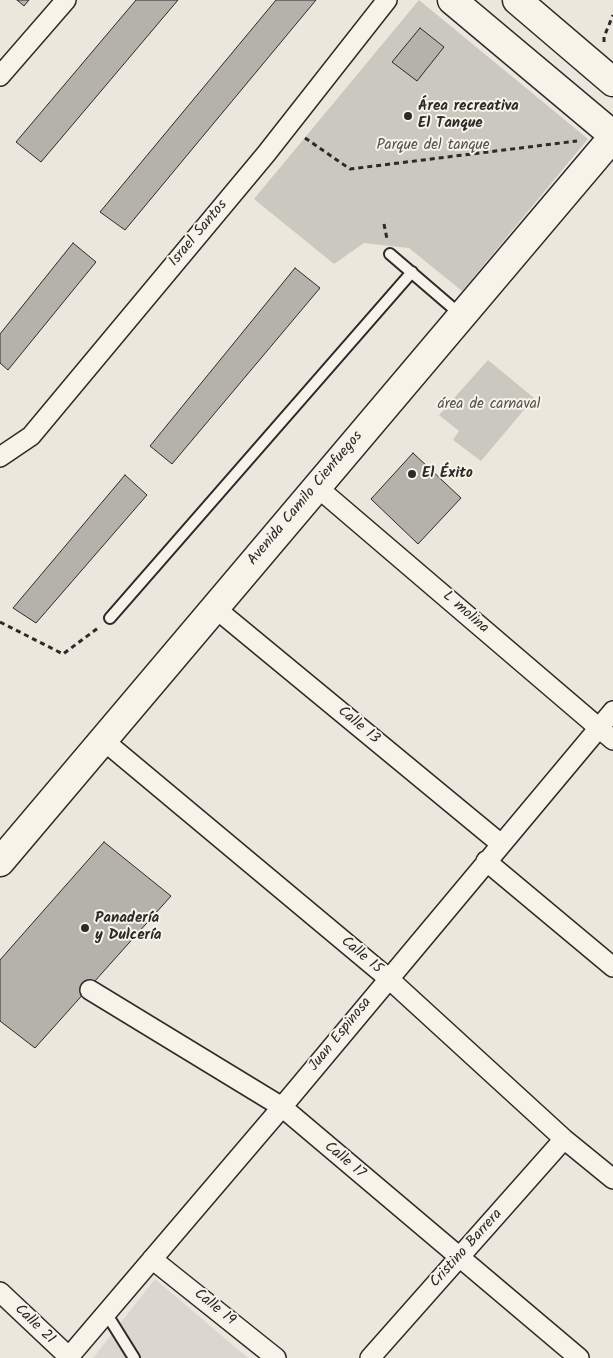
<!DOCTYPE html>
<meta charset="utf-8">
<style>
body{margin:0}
canvas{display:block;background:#ebe7dd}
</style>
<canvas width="613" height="1358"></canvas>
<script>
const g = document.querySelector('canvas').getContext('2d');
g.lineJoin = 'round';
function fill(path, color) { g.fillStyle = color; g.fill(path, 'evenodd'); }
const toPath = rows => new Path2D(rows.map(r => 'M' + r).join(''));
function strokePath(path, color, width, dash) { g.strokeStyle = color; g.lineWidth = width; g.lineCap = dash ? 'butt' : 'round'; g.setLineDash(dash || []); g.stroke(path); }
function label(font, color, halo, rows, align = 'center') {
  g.font = font + ' Kalam,sans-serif'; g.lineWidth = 4; g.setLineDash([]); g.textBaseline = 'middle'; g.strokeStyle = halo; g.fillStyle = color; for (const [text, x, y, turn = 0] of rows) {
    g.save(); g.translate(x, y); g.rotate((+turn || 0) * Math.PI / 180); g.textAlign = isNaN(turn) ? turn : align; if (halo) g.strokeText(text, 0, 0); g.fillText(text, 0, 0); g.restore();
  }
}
fill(toPath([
 [155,1279,248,1358,93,1358]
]), '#dbd7ce');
fill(toPath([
 [419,0,588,139,462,291,409,248,364,243,334,264,254,199],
 [488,360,534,398,481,461,453,440,459,431,439,415]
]), '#cbc8bf');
const building = toPath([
 [17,0,29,0,24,6,17,0],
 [136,0,178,0,41,162,16,142,136,0],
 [276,0,316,0,125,230,100,212,276,0],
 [420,28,444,47,417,81,392,62,420,28],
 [73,243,96,262,8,370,0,363,0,334,73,243],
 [295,268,320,288,172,464,150,446,295,268],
 [413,453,461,498,418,544,371,499,413,453],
 [125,475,147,495,36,623,13,608,125,475],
 [104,842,171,896,35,1048,0,1021,0,960,104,842]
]);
fill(building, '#b5b2ab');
strokePath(building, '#2b2b2b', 1);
const lane = toPath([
 [390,254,461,315],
 [110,618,412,272],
 [106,1313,134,1358]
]);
const street = toPath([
 [0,76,66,0],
 [0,457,31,436,266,154,387,0],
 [317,487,613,740],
 [215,608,501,844],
 [103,740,388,978,564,1139,613,1179],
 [486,861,613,967],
 [90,990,282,1107,579,1358],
 [152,1259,276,1358],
 [0,1292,69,1357],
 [68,1358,282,1107,613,711],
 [370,1358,564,1139]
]);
const secondary = toPath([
 [452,0,613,135],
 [517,0,613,82],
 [0,862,613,137]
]);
strokePath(lane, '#2b2b2b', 14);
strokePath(street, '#2b2b2b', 22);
strokePath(secondary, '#2b2b2b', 31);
strokePath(toPath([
 [604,42,604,37,613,15],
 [305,138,350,169,577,141],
 [384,224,387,239],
 [0,622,63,654,98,628]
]), '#2b2b2b', 3, [5, 4]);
strokePath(lane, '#f7f3e8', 10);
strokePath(street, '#f7f3e8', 19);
strokePath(secondary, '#f7f3e8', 28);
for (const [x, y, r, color] of [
 [408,116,5,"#2b2b2b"],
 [412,474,5,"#2b2b2b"],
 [85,928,5,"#2b2b2b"]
]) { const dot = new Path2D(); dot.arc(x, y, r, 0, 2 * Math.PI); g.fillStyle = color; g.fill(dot); strokePath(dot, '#f7f3e8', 2); }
label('bold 15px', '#2b2b2b', '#f7f3e8', [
 ["Área recreativa",418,107],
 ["El Tanque",418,124],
 ["El Éxito",422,474],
 ["Panadería",95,919],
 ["y Dulcería",95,936]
], 'left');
label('15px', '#535250', '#f7f3e8', [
 ["Parque del tanque",433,146],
 ["área de carnaval",489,405]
]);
label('15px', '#2b2b2b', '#f7f3e8', [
 ["Israel Santos",199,234,-50],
 ["Avenida Camilo Cienfuegos",306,499,-50],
 ["L molina",465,613,41],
 ["Calle 13",358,726,40],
 ["Calle 15",361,956,40],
 ["Juan Espinosa",341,1035,-51],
 ["Calle 17",344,1161,40],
 ["Cristino Barrera",467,1249,-48],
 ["Calle 19",214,1308,39],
 ["Calle 21",34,1325,44]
]);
</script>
